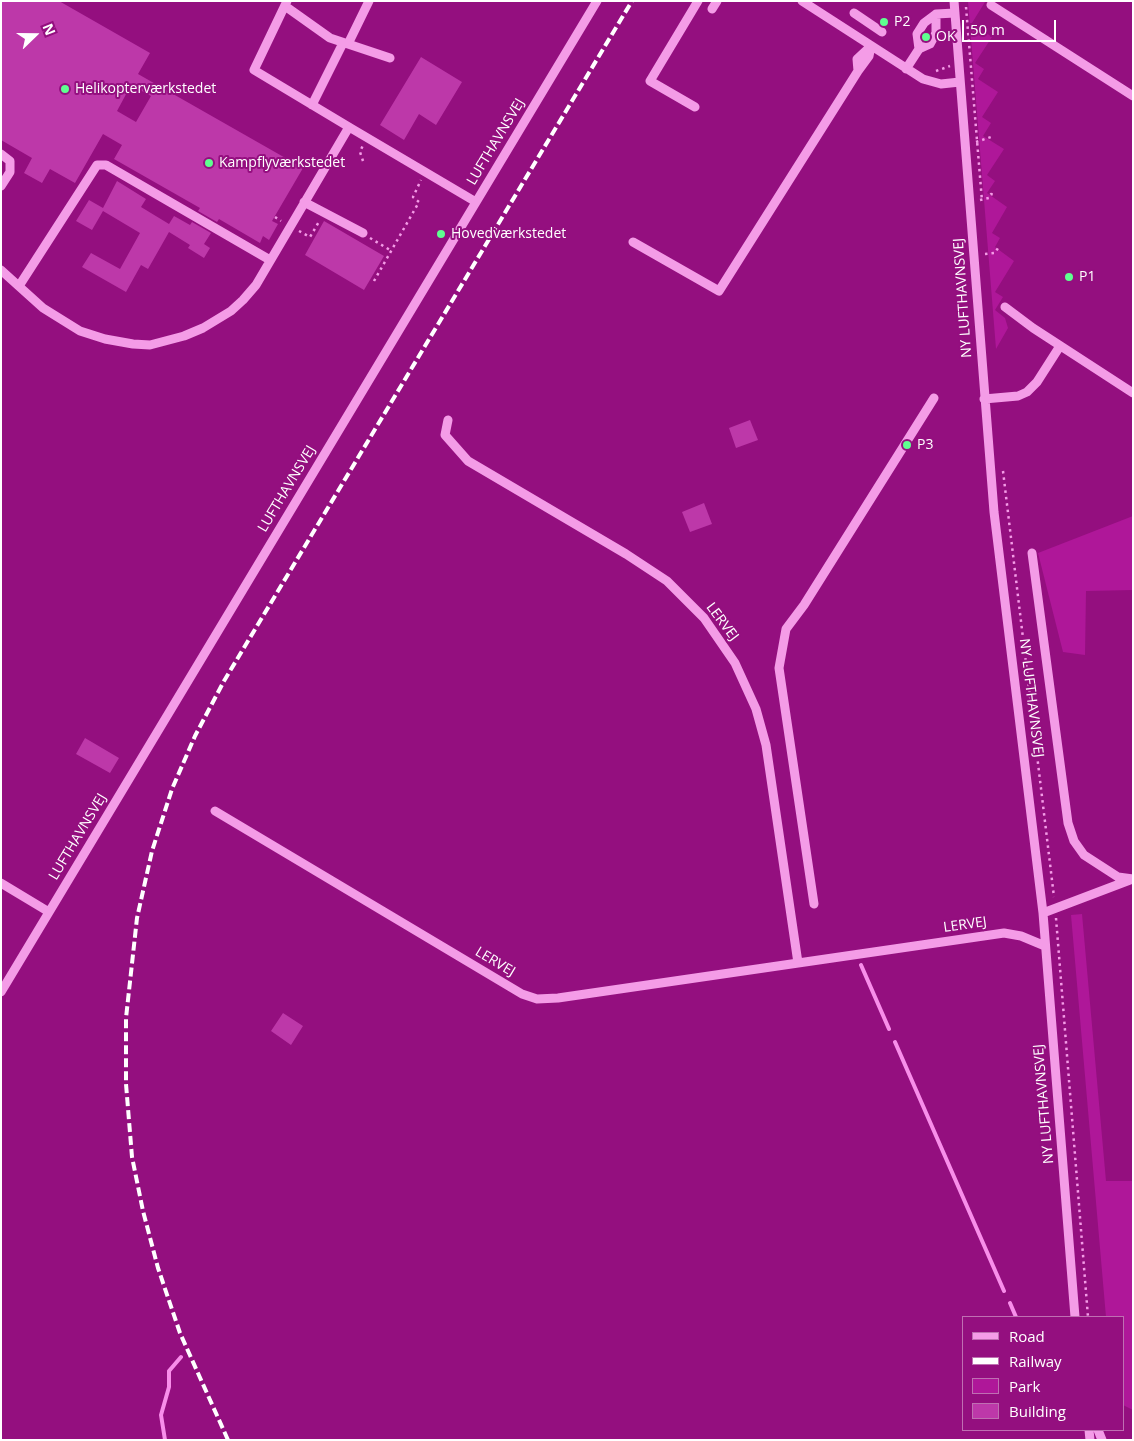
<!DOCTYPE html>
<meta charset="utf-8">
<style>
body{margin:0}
#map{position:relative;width:1134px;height:1441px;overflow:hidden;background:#940f7f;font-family:"Open Sans",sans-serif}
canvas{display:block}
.frame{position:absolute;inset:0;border:2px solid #fff;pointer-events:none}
.legend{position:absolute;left:962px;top:1316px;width:162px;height:115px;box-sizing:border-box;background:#940f7f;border:1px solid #bf6fb2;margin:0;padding:6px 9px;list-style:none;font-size:15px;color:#fff}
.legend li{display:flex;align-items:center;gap:10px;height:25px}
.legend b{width:25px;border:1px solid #bf6fb2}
.north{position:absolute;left:10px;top:10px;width:50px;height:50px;-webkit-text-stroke:4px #940f7f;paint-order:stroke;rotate:68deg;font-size:14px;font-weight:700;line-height:20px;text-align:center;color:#fff}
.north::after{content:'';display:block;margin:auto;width:18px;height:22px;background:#fff;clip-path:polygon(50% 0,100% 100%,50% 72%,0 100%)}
.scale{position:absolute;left:962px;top:20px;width:94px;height:22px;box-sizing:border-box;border:2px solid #fff;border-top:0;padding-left:6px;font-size:15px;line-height:18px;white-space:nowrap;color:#fff;-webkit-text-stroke:4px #940f7f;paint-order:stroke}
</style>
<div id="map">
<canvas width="1134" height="1441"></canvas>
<div class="frame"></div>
<ul class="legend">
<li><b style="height:6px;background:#f49ce7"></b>Road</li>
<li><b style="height:6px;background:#fff"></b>Railway</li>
<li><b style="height:14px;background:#af1799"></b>Park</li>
<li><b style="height:14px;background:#bd38a9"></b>Building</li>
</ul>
<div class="north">N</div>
<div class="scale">50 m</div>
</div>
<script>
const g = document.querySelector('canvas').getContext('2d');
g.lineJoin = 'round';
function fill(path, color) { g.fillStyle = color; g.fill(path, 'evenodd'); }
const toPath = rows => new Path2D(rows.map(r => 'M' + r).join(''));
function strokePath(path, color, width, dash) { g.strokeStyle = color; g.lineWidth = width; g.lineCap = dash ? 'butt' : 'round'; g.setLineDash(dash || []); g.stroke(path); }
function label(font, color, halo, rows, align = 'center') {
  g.font = font + ' "Open Sans",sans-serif'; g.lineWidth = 4; g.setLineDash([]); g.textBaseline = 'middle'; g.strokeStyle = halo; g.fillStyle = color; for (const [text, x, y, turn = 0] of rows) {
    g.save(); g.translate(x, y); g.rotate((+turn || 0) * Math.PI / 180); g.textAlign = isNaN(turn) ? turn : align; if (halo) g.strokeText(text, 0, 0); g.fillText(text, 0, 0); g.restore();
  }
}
fill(toPath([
 [968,1,985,2,972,23,992,37,975,63,984,69,978,79,998,92,982,117,991,123,983,136,1004,149,987,175,995,181,987,193,1007,207,992,233,1000,238,995,247,1014,261,995,292,1003,297,995,310,1005,318,1008,328,996,349],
 [1133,516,1133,590,1086,591,1085,655,1063,652,1038,553],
 [1082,914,1106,1181,1133,1181,1133,1410,1123,1405,1123,1317,1106,1317,1071,915]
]), '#af1799');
strokePath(toPath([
 [861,965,889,1029],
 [895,1042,1004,1291],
 [1010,1303,1016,1317],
 [165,1440,161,1415,169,1387,169,1371,181,1357]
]), '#f88eea', 4);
fill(toPath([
 [1,1,59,1,150,53,138,74,303,168,272,221,278,224,269,240,263,236,260,243,219,219,217,222,198,211,200,208,114,159,122,145,103,134,75,183,50,169,42,183,24,173,32,158,1,140],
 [131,85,151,96,136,122,117,111],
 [421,57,462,82,436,125,419,114,404,140,380,125],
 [117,181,146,199,141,207,169,224,174,216,190,225,192,222,211,233,204,244,210,248,204,258,188,248,190,245,169,232,148,269,141,265,126,292,82,267,91,253,120,269,140,233,103,211,92,230,76,221,89,200,103,208],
 [324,221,384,256,364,290,305,255],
 [750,420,758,440,736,448,729,428],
 [704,503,712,524,690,532,682,512],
 [85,738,119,758,110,773,76,754],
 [283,1013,303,1026,291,1045,271,1031]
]), '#bd38a9');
strokePath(toPath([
 [966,7,982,201],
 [936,71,950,66],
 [976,142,991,137],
 [363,161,360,152,363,145],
 [980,200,989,198,991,194,994,195],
 [275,217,281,221],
 [299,231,310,237,320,220],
 [370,238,390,250],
 [985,254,995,253,998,248,1001,250],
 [374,281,419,202,413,197,421,180],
 [1003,471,1054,897],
 [1056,918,1088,1317]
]), '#f49ce7', 2.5, [2.5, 4]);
strokePath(toPath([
 [287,1,254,70,349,127],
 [802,1,923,79,941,84,960,82],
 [954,1,994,512,1043,913,1075,1317],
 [991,5,1133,96],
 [285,6,330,38,390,58],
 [712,9,717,1],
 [854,13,882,32],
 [348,44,369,1],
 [919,49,917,34,924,23,936,14,955,13],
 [906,69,919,49,930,44,936,33,936,14],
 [858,71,857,59,871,46],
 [312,105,343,43],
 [695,107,650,81,698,1],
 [1,154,10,161,10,172,1,186],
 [304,202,363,233],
 [633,242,719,291,858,71,869,56,871,46],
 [1,270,43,308,80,331,105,339,133,344,150,345,184,336,203,328,231,311,243,300,256,285,349,127,476,202],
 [19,286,97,165,106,165,270,260],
 [1005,307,1033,328,1133,393],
 [984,399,1018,396,1027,392,1037,382,1060,346],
 [448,420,445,435,468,461,626,554,667,581,704,618,735,663,756,709,766,745,798,963],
 [1032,553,1068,823,1074,841,1084,855,1118,877,1133,879],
 [215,811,522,994,537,999,558,998,1004,933,1021,936,1045,946],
 [1,883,49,912],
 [814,904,779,668,786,629,804,605,934,398],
 [1043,913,1130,880],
 [1,992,597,1],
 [1089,1430,1090,1440],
 [1098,1430,1102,1440]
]), '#f49ce7', 9);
strokePath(toPath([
 [228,1440,180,1333,158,1268,143,1211,132,1157,126,1084,126,1018,137,918,152,851,172,789,195,736,224,681,632,1]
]), '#fff', 4, [9, 4]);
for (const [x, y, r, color] of [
 [884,22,5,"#5fff90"],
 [926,37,5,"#5fff90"],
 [65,89,5,"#5fff90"],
 [209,163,5,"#5fff90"],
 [441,234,5,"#5fff90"],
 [1069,277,5,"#5fff90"],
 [907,445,5,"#5fff90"]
]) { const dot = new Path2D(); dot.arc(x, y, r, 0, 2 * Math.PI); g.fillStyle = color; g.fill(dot); strokePath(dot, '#940f7f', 2); }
label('14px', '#fff', '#940f7f', [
 ["P2",894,22],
 ["OK",936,37],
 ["Helikopterværkstedet",75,89],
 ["Kampflyværkstedet",219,163],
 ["Hovedværkstedet",451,234],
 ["P1",1079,277],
 ["P3",917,445]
], 'left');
label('14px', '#fff', '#940f7f', [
 ["LUFTHAVNSVEJ",496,142,-59],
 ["NY LUFTHAVNSVEJ",963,298,-94],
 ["LUFTHAVNSVEJ",287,489,-59],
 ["LERVEJ",722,622,53],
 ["NY LUFTHAVNSVEJ",1031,698,83],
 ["LUFTHAVNSVEJ",78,837,-59],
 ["LERVEJ",965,925,-8],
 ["LERVEJ",495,962,31],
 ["NY LUFTHAVNSVEJ",1044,1104,-95]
]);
</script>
